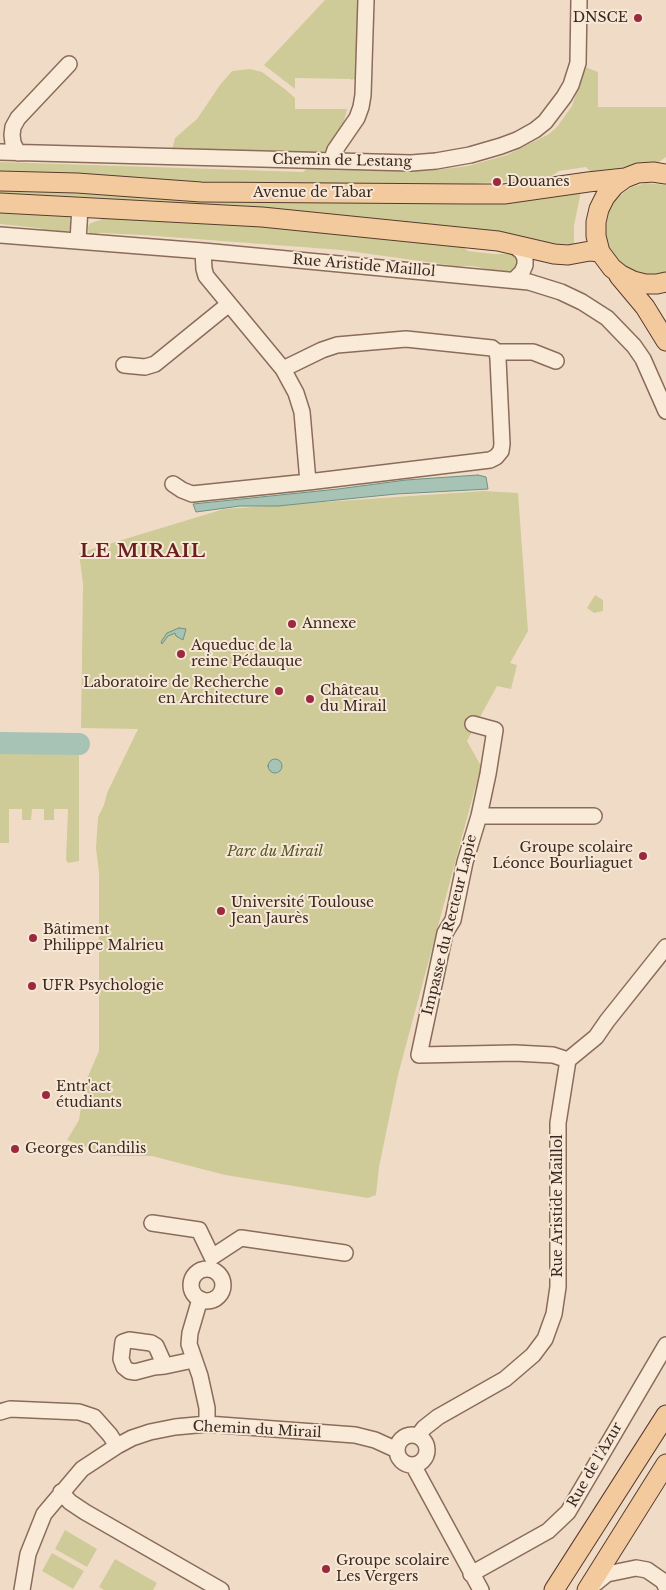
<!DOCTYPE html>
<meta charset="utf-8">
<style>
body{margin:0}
canvas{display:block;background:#f0dcc6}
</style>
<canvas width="666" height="1590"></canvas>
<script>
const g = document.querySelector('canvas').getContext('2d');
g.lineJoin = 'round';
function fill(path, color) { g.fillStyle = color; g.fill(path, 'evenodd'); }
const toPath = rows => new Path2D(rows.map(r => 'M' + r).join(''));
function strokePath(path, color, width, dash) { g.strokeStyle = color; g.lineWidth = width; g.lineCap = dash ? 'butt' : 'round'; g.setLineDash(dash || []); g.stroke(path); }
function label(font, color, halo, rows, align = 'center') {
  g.font = font + ' "Libre Baskerville",serif'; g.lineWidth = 4; g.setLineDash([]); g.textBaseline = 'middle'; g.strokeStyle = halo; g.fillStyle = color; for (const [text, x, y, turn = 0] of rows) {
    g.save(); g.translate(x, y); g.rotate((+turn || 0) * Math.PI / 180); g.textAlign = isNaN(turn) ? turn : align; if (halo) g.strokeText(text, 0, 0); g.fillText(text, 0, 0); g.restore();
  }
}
fill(toPath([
 [325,0,358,0,357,78,351,80,351,79,295,78,295,89,264,65],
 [585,67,598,72,598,107,666,107,666,157,656,164,593,174,586,167,559,171,547,179,482,183,455,187,250,185,0,176,0,162,303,172,309,167,406,171,436,170,468,166,507,155,549,134,557,127,572,106],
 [250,69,262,72,286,90,295,98,295,109,347,109,343,125,325,151,318,153,172,150,175,138,197,119,220,85,232,71],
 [646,183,666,185,666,274,661,275,638,274,619,263,610,251,605,237,605,222,607,215,614,201,619,196,632,187],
 [0,188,452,203,522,201,562,193,581,191,574,226,574,246,0,196],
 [0,210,63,213,69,217,72,224,69,231,57,233,38,228,0,224],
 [120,217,239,224,375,238,460,245,468,251,494,254,506,254,510,249,520,259,515,271,508,273,472,266,456,266,341,250,143,235,100,233,89,235,88,228,89,224,105,218],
 [483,491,518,493,528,631,510,663,517,665,511,689,497,686,467,741,481,766,398,1075,379,1167,376,1195,368,1198,225,1175,152,1156,111,1156,67,1140,79,1120,85,1083,99,1051,99,873,96,848,98,817,104,805,107,793,138,729,81,728,83,584,79,553,224,509],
 [595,595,603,600,603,611,594,613,587,608],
 [0,733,79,734,79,861,68,863,66,860,68,809,54,809,54,820,44,820,44,809,32,809,31,820,22,820,22,809,9,809,9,843,0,843],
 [65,1530,97,1549,87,1567,55,1549],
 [52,1553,84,1571,73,1589,42,1571],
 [115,1559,157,1583,153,1590,104,1590,99,1587]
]), '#cecb99');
const water = toPath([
 [478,475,486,477,488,489,396,494,278,506,240,506,196,512,193,504,338,489,406,480,478,475],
 [179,628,186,629,183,640,176,636,175,633,173,634,168,636,162,644,161,642,167,633,179,628],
 '268 766a7 7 0 1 1 14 0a7 7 0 1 1-14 0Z'
]);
fill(water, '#a7c3b6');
strokePath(water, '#6d9283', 1);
strokePath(toPath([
 [0,743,79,744]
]), '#a7c3b6', 22);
const minor = toPath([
 [0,152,411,163,436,161,470,155,501,146,517,140,535,130,545,122,564,97,571,85,578,63,579,0],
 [18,153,13,143,12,135,13,127,18,118,69,64],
 [331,161,335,150,357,118,361,107,363,95,366,0],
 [0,235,203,251,529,282,561,292,582,302,607,318,634,346,643,359,666,411],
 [78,241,80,207],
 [512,244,522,252,525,258,525,265,522,272,514,280],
 [203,251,204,269,206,276,283,369,296,393,302,412,308,482],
 [497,352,533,352,556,361],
 [124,365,145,367,155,364,229,304],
 [173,484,182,490,192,494,308,482,490,460,496,457,501,451,502,444,498,359,497,352,492,348,406,339,337,345,322,350,283,369],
 [473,724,495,730,488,774,479,816,465,862,453,920,445,933,419,1055,515,1053,553,1055,568,1060],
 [479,816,594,816],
 [152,1223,199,1230,212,1257,241,1238,345,1253],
 '191 1285a16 16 0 1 1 32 0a16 16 0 1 1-32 0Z',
 [200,1299,190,1333,189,1344,200,1376,207,1408,207,1424],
 [165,1366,156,1346,151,1343,129,1340,123,1342,121,1359,124,1367,129,1371,135,1372,154,1367,165,1366,193,1360],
 [0,1412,10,1409,79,1412,94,1417,110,1435,117,1446],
 '397 1450a15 15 0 1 1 30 0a15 15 0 1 1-30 0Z',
 [418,1436,424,1428,438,1417,505,1379,533,1355,545,1339,554,1314,558,1287,558,1123,568,1060,596,1037,607,1021,666,947],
 [413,1465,481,1590],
 [61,1492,70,1502,85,1512,221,1590],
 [471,1574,548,1531,568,1512,666,1345],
 [592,1586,607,1574,636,1568,647,1570,663,1581,666,1587],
 [22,1590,28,1554,44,1514,82,1469,117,1446,132,1438,150,1432,175,1427,207,1424,355,1435,375,1440,397,1450]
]);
const major = toPath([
 [666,174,653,172,638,173,625,178,614,186,605,197,599,209,596,222,596,236,600,252,612,268,621,275,633,281,645,284,657,284,666,282],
 [0,181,77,183,201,192,468,194,504,194,588,182,625,178],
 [0,203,262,217,498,241,554,254,568,255,590,251,600,252],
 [619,276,645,307,666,341],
 [554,1590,666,1415],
 [587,1590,666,1464]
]);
strokePath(minor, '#8b6c5b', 18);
strokePath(major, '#593c2f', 21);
strokePath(minor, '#faebd9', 15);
strokePath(major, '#f3ca9d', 19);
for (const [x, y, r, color] of [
 [638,18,5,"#9c293d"],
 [497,182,5,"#9c293d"],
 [292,624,5,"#9c293d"],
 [181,654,5,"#9c293d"],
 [279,691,5,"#9c293d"],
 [310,699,5,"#9c293d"],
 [643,856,5,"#9c293d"],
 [221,911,5,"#9c293d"],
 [33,938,5,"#9c293d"],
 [32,986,5,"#9c293d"],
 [46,1095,5,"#9c293d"],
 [15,1149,5,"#9c293d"],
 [326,1569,5,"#9c293d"]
]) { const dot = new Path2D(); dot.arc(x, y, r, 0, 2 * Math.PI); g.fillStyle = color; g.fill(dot); strokePath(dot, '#f7e7d6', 2); }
label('14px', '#3b281f', '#f7e7d6', [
 ["DNSCE",628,18,"right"],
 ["Douanes",507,182],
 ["Annexe",302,624],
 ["Aqueduc de la",191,646],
 ["reine Pédauque",191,662],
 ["Laboratoire de Recherche",269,683,"right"],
 ["en Architecture",269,699,"right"],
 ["Château",320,691],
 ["du Mirail",320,707],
 ["Groupe scolaire",633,848,"right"],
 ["Léonce Bourliaguet",633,864,"right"],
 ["Université Toulouse",231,903],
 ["Jean Jaurès",231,919],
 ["Bâtiment",43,930],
 ["Philippe Malrieu",43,946],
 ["UFR Psychologie",42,986],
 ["Entr'act",56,1087],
 ["étudiants",56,1103],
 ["Georges Candilis",25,1149],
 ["Groupe scolaire",336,1561],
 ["Les Vergers",336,1577]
], 'left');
label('14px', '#3b281f', '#f7e7d6', [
 ["Chemin de Lestang",342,161,1],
 ["Avenue de Tabar",313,193],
 ["Rue Aristide Maillol",364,266,5],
 ["Impasse du Recteur Lapie",450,925,-76],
 ["Rue Aristide Maillol",558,1206,-90],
 ["Chemin du Mirail",257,1430,3],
 ["Rue de l'Azur",595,1465,-60]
]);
label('italic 14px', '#545825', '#f7e7d6', [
 ["Parc du Mirail",275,852]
]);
g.letterSpacing = '1px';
label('bold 19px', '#69201d', '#f7e7d6', [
 ["LE MIRAIL",143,552]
]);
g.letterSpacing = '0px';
</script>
